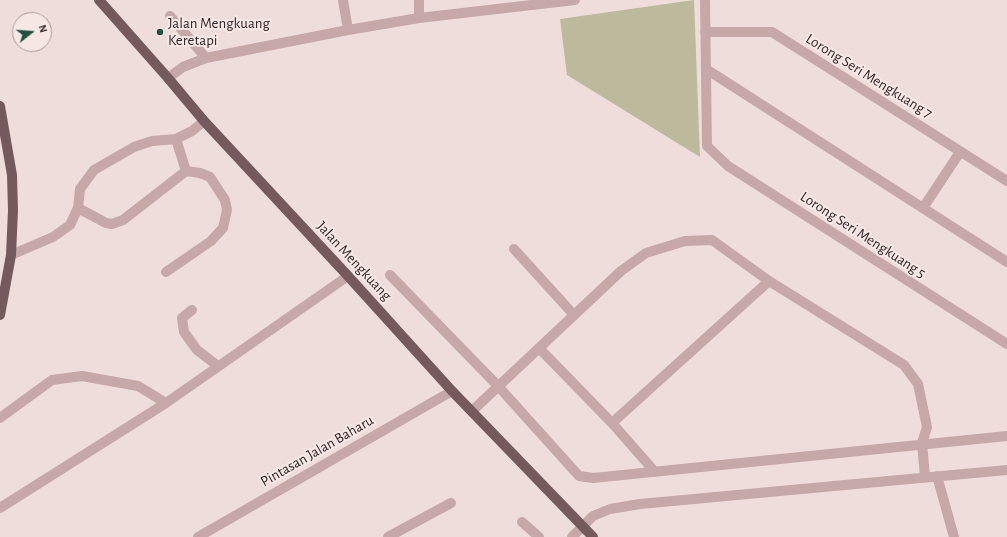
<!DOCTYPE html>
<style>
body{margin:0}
#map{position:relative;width:1007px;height:537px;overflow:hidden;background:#efdddb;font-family:"Alegreya Sans",sans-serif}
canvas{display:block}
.north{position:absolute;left:12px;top:12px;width:40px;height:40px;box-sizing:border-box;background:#f7e8e6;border:1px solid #a99b9a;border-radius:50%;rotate:73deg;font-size:11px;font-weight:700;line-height:16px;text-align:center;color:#332729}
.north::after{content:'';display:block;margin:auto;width:14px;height:18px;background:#21503f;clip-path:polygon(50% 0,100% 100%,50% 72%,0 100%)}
</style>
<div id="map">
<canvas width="1007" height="537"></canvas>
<div class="north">N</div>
</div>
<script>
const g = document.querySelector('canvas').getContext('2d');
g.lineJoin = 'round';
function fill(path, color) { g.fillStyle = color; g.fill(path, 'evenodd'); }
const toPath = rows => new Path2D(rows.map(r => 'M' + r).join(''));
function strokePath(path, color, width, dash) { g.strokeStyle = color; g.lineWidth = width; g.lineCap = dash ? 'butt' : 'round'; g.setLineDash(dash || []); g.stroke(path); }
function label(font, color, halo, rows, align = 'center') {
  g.font = font + ' "Alegreya Sans",sans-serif'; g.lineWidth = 4; g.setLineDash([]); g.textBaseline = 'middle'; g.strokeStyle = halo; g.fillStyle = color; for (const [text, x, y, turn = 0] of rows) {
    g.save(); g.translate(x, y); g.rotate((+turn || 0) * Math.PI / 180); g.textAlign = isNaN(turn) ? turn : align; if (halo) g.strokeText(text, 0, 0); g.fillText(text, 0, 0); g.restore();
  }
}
fill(toPath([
 [694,0,700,157,567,75,560,19]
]), '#bcb99c');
strokePath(toPath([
 [343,0,348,30],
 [705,0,707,146,728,166,1007,344],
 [170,16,206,58],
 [419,18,419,0],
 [705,32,772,32,1007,181],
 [706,69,1007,262],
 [168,78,183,67,206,58,348,30,419,18,575,0],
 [176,139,186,171],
 [78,208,106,223,112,224,123,220,186,171,200,173,210,177,225,200,227,210,223,228,211,241,166,272],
 [923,208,960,152],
 [514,249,574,315],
 [11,255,53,237,70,225,78,208,80,189,94,170,134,147,152,141,176,139,192,131,204,121],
 [390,275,498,386,579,476,593,478,1007,436],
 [192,310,182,318,184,332,197,350,218,366],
 [539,348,612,423,655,472],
 [472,411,621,271,646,253,685,241,712,240,769,281,904,365,918,384,927,427,922,443,925,477],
 [0,418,52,380,82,376,138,386,166,403],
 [612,423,769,281],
 [937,476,954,537],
 [0,508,166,403,348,276],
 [522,522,539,537],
 [198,537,452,391],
 [388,537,451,503],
 [572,537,593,516,610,509,640,504,1007,470]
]), '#c6a8a8', 10);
strokePath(toPath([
 [99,0,168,78,204,121,348,276,452,391,593,537],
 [0,106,12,175,13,210,11,255,0,315]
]), '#745a5d', 10);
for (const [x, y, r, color] of [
 [160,32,4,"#21503f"]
]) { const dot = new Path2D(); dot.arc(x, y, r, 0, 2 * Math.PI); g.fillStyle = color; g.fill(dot); strokePath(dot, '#f7e8e6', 1.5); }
label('15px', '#332729', '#f7e8e6', [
 ["Jalan Mengkuang",168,23],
 ["Keretapi",168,40]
], 'left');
label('15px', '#332729', '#f7e8e6', [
 ["Lorong Seri Mengkuang 7",869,76,32],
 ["Lorong Seri Mengkuang 5",863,235,33],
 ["Jalan Mengkuang",354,261,47],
 ["Pintasan Jalan Baharu",317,451,-30]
]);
</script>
